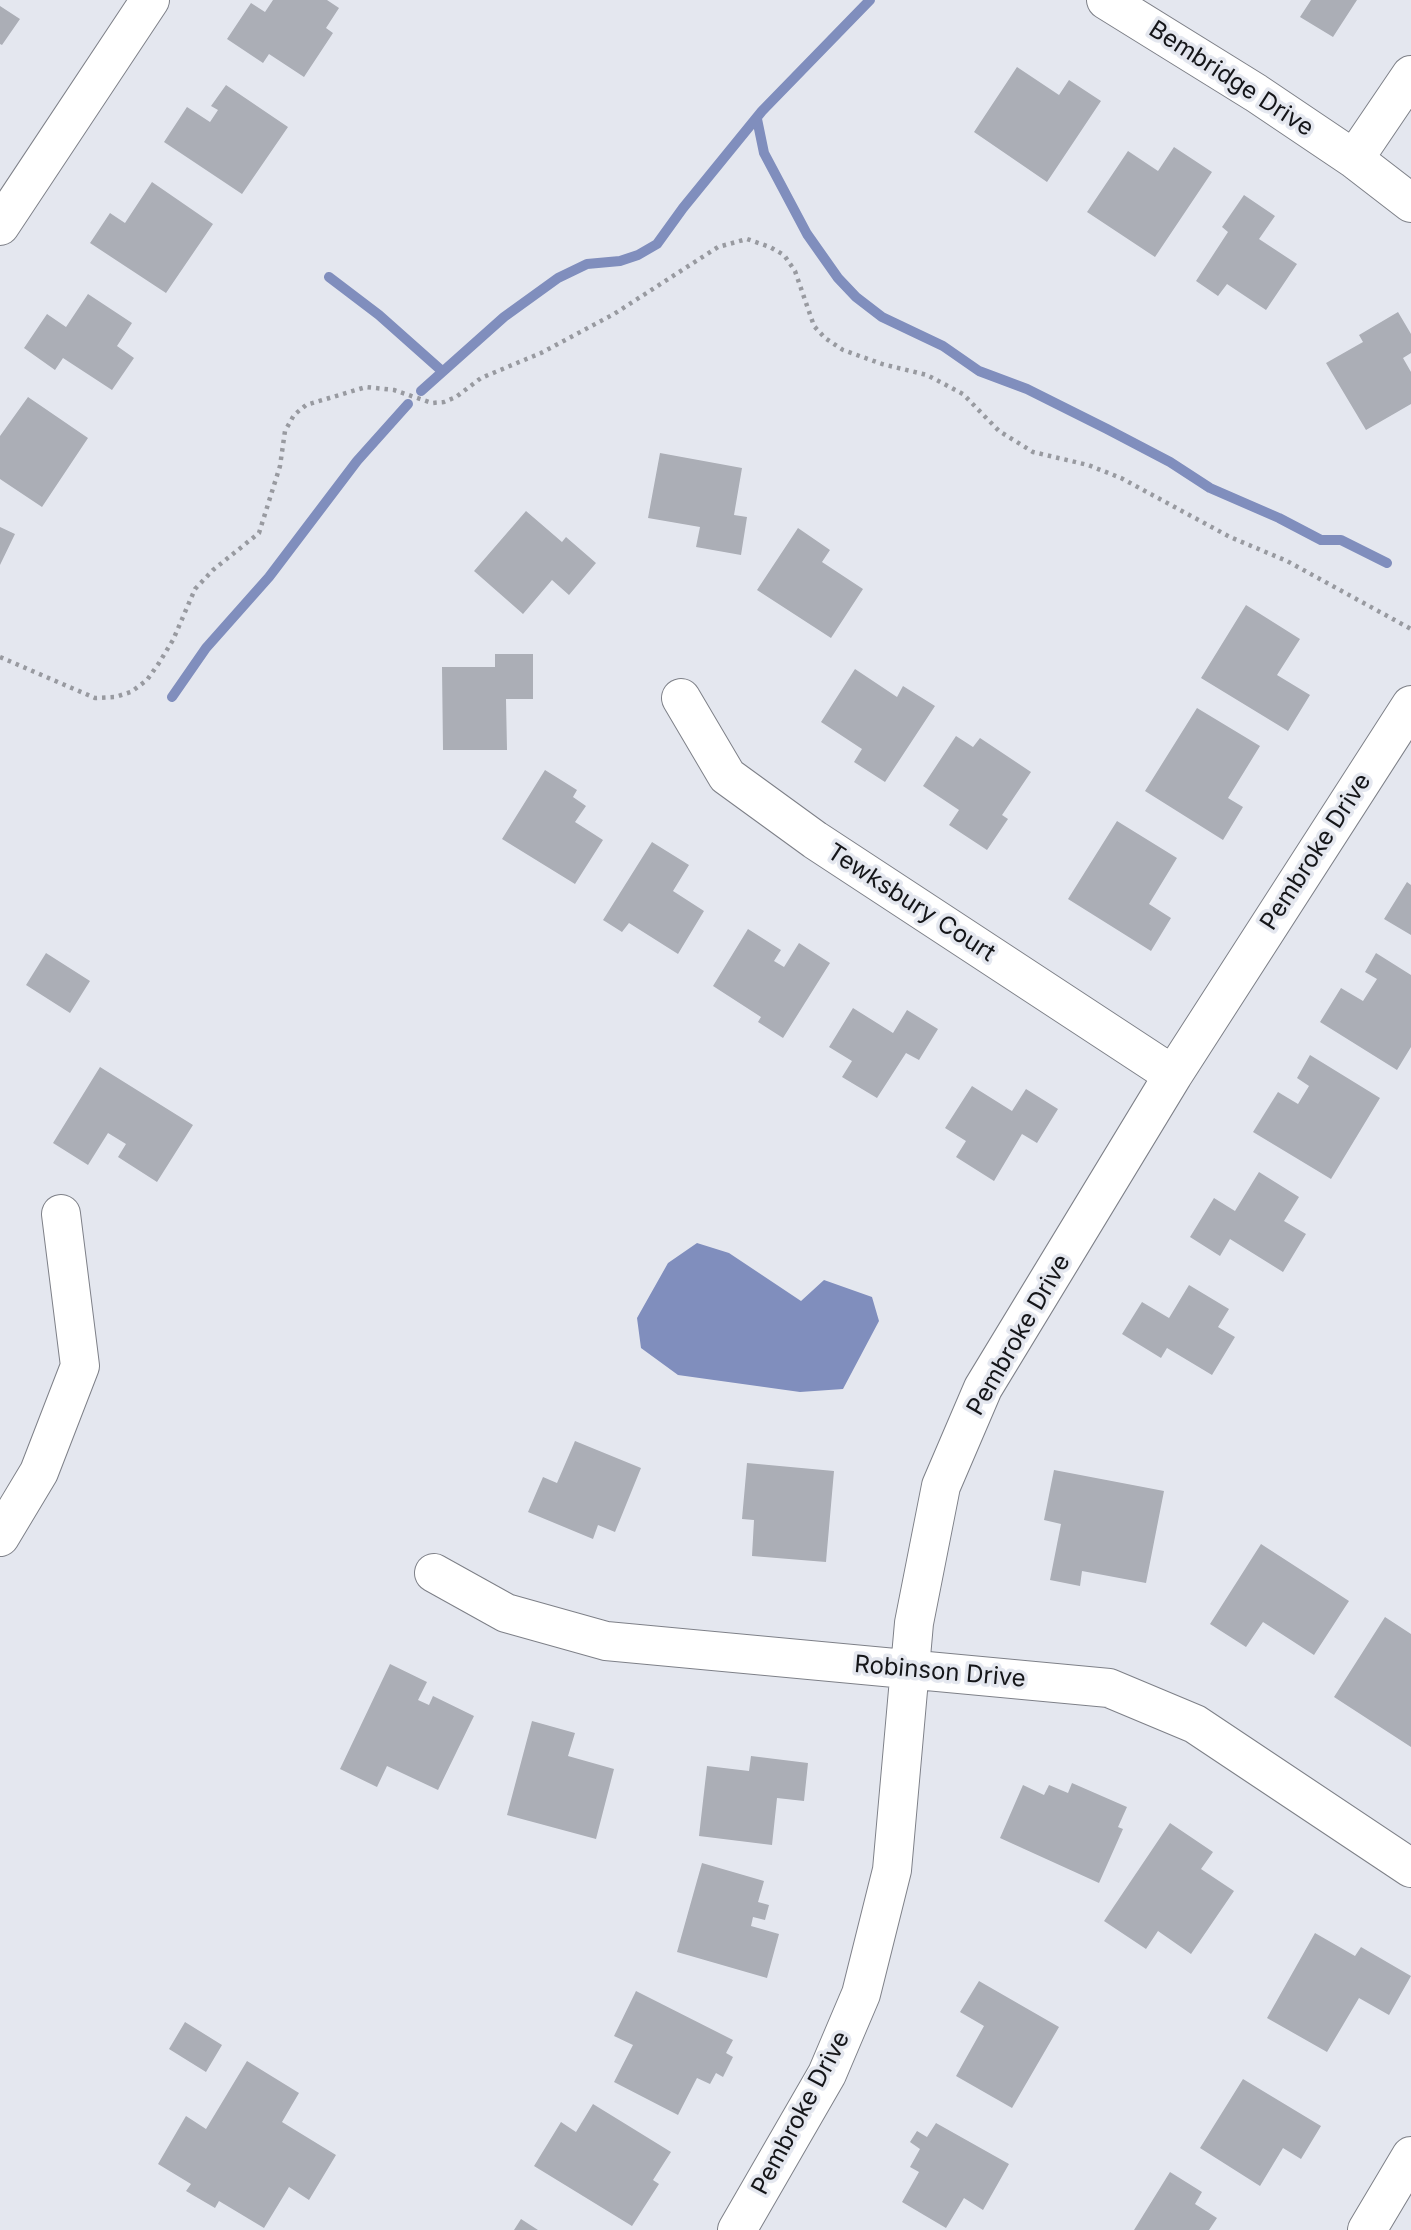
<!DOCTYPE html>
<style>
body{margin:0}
canvas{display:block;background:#e4e7ef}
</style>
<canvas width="1411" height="2230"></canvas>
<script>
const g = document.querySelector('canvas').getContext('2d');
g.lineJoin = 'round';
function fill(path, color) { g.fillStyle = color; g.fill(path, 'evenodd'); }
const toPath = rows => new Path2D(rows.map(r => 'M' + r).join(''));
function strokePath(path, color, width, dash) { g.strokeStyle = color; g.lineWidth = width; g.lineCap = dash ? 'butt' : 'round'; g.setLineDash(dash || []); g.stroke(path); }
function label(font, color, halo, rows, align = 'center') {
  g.font = font + ' Inter,sans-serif'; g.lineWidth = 7; g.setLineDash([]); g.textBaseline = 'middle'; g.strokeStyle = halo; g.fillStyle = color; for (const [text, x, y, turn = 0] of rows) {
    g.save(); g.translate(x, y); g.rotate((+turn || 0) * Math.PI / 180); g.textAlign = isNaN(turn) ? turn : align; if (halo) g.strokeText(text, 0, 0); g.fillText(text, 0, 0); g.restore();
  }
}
fill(toPath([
 [697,1243,729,1253,801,1301,824,1280,872,1297,879,1321,843,1389,800,1392,678,1375,641,1348,637,1318,668,1263]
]), '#808ebd');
strokePath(toPath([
 [757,119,764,153,807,234,838,278,856,297,882,317,943,346,979,371,1027,389,1107,429,1170,462,1210,488,1279,518,1321,540,1341,540,1387,563],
 [329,277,379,315,442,371],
 [421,391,504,317,558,278,587,264,620,261,638,255,657,244,683,208,762,111,870,0],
 [172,697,206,648,269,577,357,461,408,404]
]), '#808ebd', 10);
fill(toPath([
 [273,0,327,0,339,8,326,28,333,33,304,77,269,54,263,63,227,39,251,3,265,12],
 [1311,0,1357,0,1333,37,1300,17],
 [0,6,20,19,2,45,0,44],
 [1017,67,1059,95,1069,80,1101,101,1047,182,974,132],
 [226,85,288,127,242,194,164,142,187,107,210,122,218,110,211,106],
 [1174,147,1212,172,1155,257,1087,212,1128,151,1158,171],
 [152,182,213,224,166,293,90,243,110,213,125,223],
 [1244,195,1275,216,1259,239,1297,264,1266,310,1227,284,1218,296,1196,281,1228,232,1222,227],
 [88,294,132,323,117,346,134,358,112,390,63,358,55,370,24,348,47,314,66,327],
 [1398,312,1411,334,1411,353,1403,358,1411,372,1411,404,1366,430,1326,363,1363,342,1359,335],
 [28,397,88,438,42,507,0,479,0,436],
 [660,453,742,468,734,515,747,517,741,555,696,547,700,527,648,518],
 [526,511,562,542,566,537,596,563,569,595,552,580,523,614,474,571],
 [0,527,15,534,0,565],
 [798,528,830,550,822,562,863,589,831,638,757,590],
 [1246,605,1300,639,1277,675,1310,695,1288,731,1201,678],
 [495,654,533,654,533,699,506,699,507,750,443,750,442,667,495,667],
 [855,669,897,697,903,686,935,706,885,782,854,762,862,749,821,722],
 [1197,708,1260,746,1228,798,1243,807,1223,840,1145,791],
 [956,736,973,747,980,738,1031,772,1002,815,1008,819,987,850,949,825,959,810,923,786],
 [545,770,577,790,573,797,586,806,575,822,603,840,575,884,502,839],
 [1117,821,1177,858,1149,904,1171,918,1151,951,1068,899],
 [652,842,689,865,673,891,704,911,678,954,629,923,622,932,603,920],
 [1407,882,1411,885,1411,935,1384,919],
 [748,929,781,950,774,961,784,967,799,943,830,963,783,1038,758,1022,761,1017,713,986],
 [46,953,90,981,70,1013,26,985],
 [1376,953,1411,975,1411,1047,1397,1070,1320,1022,1341,988,1363,1001,1377,979,1365,972],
 [853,1008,893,1033,907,1010,938,1029,919,1060,906,1053,877,1098,842,1077,852,1061,829,1047],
 [1310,1055,1380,1098,1331,1179,1253,1132,1278,1092,1298,1104,1309,1086,1297,1078],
 [100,1067,193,1125,157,1182,118,1157,126,1144,108,1133,88,1165,53,1143],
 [972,1086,1012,1111,1026,1089,1058,1109,1037,1143,1022,1134,994,1181,956,1157,966,1141,945,1128],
 [1259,1172,1299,1197,1284,1221,1306,1234,1283,1272,1230,1239,1220,1256,1190,1237,1214,1198,1235,1211],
 [1189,1285,1229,1309,1218,1327,1235,1337,1212,1375,1167,1348,1161,1358,1122,1334,1142,1302,1169,1318],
 [575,1441,641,1468,615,1532,598,1525,593,1539,528,1512,543,1477,557,1483],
 [747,1463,834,1471,826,1562,752,1556,754,1520,742,1519],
 [1054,1470,1164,1491,1146,1583,1082,1571,1080,1586,1050,1580,1061,1524,1044,1520],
 [1261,1544,1349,1601,1314,1655,1263,1622,1246,1647,1210,1624],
 [1385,1617,1411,1634,1411,1747,1334,1697],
 [390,1664,427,1682,418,1700,429,1705,433,1696,474,1716,438,1790,387,1766,377,1787,340,1769],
 [532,1721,575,1733,568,1756,614,1769,596,1839,507,1815],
 [751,1756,808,1763,804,1801,777,1798,772,1845,699,1836,707,1766,749,1771],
 [1072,1783,1127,1807,1118,1827,1123,1829,1099,1883,1000,1838,1023,1785,1044,1795,1049,1785,1068,1793],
 [1170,1823,1213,1852,1201,1869,1234,1891,1191,1954,1158,1931,1146,1949,1104,1921],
 [702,1863,764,1881,758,1902,769,1905,765,1920,753,1917,751,1926,779,1934,767,1978,677,1952],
 [1315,1933,1355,1956,1361,1947,1411,1976,1389,2015,1359,1998,1327,2052,1267,2018],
 [979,1981,1059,2027,1012,2108,956,2076,984,2026,960,2012],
 [636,1991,733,2040,726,2053,733,2057,723,2077,716,2073,710,2084,697,2078,678,2115,614,2082,633,2045,614,2036],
 [185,2022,222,2045,206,2072,169,2049],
 [247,2061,299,2093,282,2122,336,2155,309,2200,289,2187,264,2228,219,2201,215,2208,186,2191,191,2184,158,2164,186,2116,206,2129],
 [1243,2079,1321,2126,1301,2159,1283,2148,1260,2186,1200,2148],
 [593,2104,671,2152,653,2180,659,2184,632,2226,534,2166,561,2122,576,2132],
 [936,2123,1009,2164,983,2210,964,2198,946,2228,902,2202,919,2172,910,2167,920,2149,910,2142,917,2131,927,2137],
 [1170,2172,1202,2192,1195,2204,1217,2218,1209,2230,1134,2230],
 [521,2219,538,2230,514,2230]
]), '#abaeb6');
const minor = toPath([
 [1106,0,1256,93,1354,159,1411,203],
 [1354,159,1411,75],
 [0,226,150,0],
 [681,698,727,776,815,840,1173,1075],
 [0,1537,39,1472,80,1366,61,1214],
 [434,1573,506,1613,606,1641,1109,1688,1195,1724,1411,1868],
 [737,2230,827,2074,861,1994,892,1870,914,1623,941,1486,983,1388,1173,1075,1411,705],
 [1367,2230,1411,2156]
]);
strokePath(minor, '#7e8088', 40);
strokePath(toPath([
 [0,657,95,698,115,697,131,692,147,680,159,663,173,640,195,589,213,570,259,533,280,466,285,431,294,415,306,405,366,387,394,390,432,403,444,402,456,397,481,378,541,353,614,314,718,247,747,239,770,247,784,255,795,271,814,326,825,338,843,350,882,364,927,375,963,394,999,431,1033,452,1088,465,1121,478,1230,537,1287,561,1411,629]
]), '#989aa0', 4.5, [3.5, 5]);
strokePath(minor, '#fff', 38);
label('24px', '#151619', '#e4e7ef', [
 ["Bembridge Drive",1231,79,33],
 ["Pembroke Drive",1316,852,-57],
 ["Tewksbury Court",911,903,33],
 ["Pembroke Drive",1019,1335,-60],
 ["Robinson Drive",940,1672,5],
 ["Pembroke Drive",801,2113,-62]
]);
</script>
